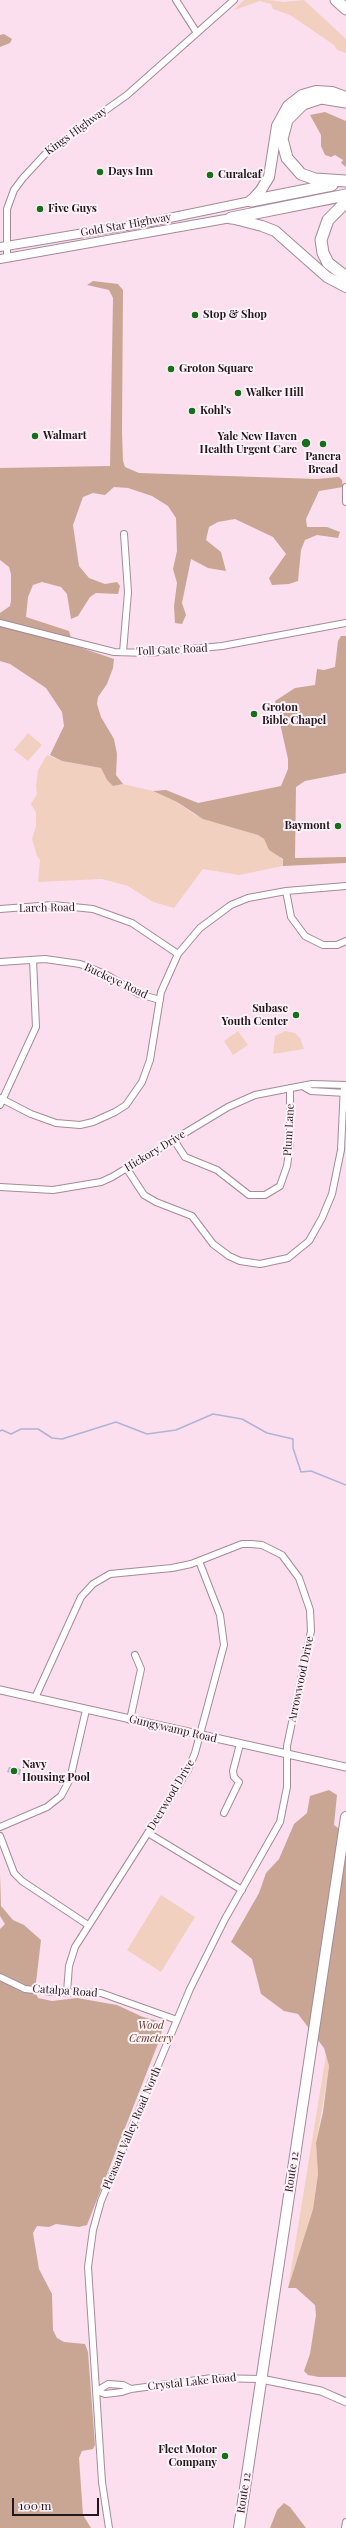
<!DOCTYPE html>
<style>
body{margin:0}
#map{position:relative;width:346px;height:2528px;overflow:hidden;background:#fcdfee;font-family:"Playfair Display",serif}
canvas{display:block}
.scale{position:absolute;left:12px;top:2498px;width:87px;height:18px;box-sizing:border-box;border:2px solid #21171d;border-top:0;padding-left:5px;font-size:12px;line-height:14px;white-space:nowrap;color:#21171d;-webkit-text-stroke:3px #fef2f8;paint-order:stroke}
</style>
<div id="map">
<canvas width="346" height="2528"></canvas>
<div class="scale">100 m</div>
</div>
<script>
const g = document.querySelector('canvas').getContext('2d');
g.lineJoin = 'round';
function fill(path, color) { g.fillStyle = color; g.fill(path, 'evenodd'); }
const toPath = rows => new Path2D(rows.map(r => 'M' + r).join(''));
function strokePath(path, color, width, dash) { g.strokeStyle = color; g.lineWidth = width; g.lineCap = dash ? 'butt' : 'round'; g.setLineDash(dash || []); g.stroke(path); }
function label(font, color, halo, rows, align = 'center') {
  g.font = font + ' "Playfair Display",serif'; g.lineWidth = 4; g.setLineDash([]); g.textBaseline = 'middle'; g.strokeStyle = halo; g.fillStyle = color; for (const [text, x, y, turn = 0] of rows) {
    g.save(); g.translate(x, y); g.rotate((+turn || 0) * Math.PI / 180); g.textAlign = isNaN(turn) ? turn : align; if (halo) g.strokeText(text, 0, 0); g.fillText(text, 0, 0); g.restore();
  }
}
fill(toPath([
 [244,0,269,0,284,2,304,0,346,39,346,53,337,50,334,45,290,15,273,9,271,4,260,1,234,10],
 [28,733,42,745,28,761,14,750],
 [47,755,62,761,101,768,107,780,113,786,123,784,153,791,177,802,195,815,258,835,264,839,269,850,277,854,285,863,283,866,239,875,203,869,174,908,153,902,128,886,102,879,38,882,40,860,37,856,32,839,36,826,36,813,31,804,37,794,36,786,38,770],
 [238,1031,248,1045,233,1055,224,1041],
 [285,1031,295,1033,300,1038,304,1049,273,1054,275,1036],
 [161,1895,195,1917,161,1972,127,1950],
 [326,2055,329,2066,327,2081,316,2143,318,2174,313,2209,288,2288]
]), '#f1d0c0');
fill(toPath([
 [4,34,12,39,10,43,0,47,0,35],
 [325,112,346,121,346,167,341,163,343,160,335,155,331,157,325,155,321,146,321,135,310,115],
 [93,281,118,284,123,290,122,432,123,461,125,467,139,473,317,479,339,477,342,480,343,487,319,491,306,519,307,527,327,527,340,532,338,538,317,535,305,540,301,550,298,581,289,584,272,585,269,578,286,554,273,537,235,519,218,522,209,527,206,540,221,552,226,571,208,568,191,559,182,603,186,615,182,624,175,623,174,606,177,583,173,569,177,551,176,518,168,506,152,496,128,488,114,487,105,495,93,493,83,497,73,525,79,566,89,578,105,584,117,582,120,586,118,594,96,593,90,597,78,616,71,619,67,594,61,587,42,582,33,585,28,597,26,617,69,631,73,645,114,659,113,668,107,684,98,697,97,704,101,717,114,739,117,754,116,775,123,784,113,786,107,780,101,768,62,761,50,755,64,726,62,712,46,688,10,664,0,661,0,613,10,606,11,600,11,574,9,567,0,560,0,468,110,466,113,298,109,290,87,285],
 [341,636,346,636,346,773,305,781,296,787,295,858,346,857,346,863,283,866,283,859,269,850,264,839,258,835,203,819,177,802,153,791,166,790,198,803,281,786,288,769,288,759,275,701,295,688,315,685,317,669,324,670,335,667,338,641],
 [329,1790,337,1795,334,1825,346,1834,346,2377,319,2377,308,2375,304,2371,310,2354,316,2315,315,2305,296,2288,288,2288,313,2209,318,2174,316,2143,323,2112,329,2066,324,2048,298,2014,284,2011,261,1994,252,1959,231,1942,259,1893,266,1873,279,1859,294,1824,307,1813,310,1796],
 [0,1873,1,1906,13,1920,24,1925,41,1940,35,1991,38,1998,52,2001,77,1998,117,2005,143,2017,158,2021,162,2028,161,2036,87,2225,79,2227,56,2224,49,2227,37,2226,33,2233,39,2269,52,2294,53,2330,57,2338,64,2342,85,2344,88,2352,95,2445,93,2449,82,2451,79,2458,83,2515,91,2528,0,2528,0,1929,5,1924,0,1916],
 [284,2503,290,2507,306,2528,270,2528,277,2510]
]), '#c9a694');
fill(toPath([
 [9,1767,21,1769,20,1775,7,1772]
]), '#b0b3d4');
strokePath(toPath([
 [0,1431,2,1430,11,1434,21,1429,38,1429,52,1438,62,1439,116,1422,147,1434,176,1430,213,1414,242,1419,267,1433,293,1439,293,1448,301,1472,311,1471,346,1485]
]), '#b0b3d4', 1.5);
const minor = toPath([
 [176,0,197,33],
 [7,258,7,209,14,190,23,178,48,151,127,95,234,0],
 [346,487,346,502],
 [0,623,114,652,148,653,222,646,346,623],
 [123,652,128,592,124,534],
 [286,891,291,917,305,936,323,945,337,945,346,941],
 [0,909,53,905,93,909,132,923,178,954],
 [0,962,45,959,80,964,105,974,139,994,160,1000],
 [304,1087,311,1091,346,1093],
 [0,1098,31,1114,56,1123,80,1125,93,1122,115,1112,126,1105,142,1082,150,1060,161,992,178,954,200,928,231,905,248,898,286,891,346,886],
 [0,1105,36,1027,33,960],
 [174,1140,185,1157,217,1170,249,1195,265,1195,280,1186,287,1166,290,1144,290,1088],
 [127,1169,144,1195,156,1202,192,1216,213,1244,229,1256,240,1261,260,1264,288,1258,309,1241,322,1218,332,1194,341,1150,344,1085],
 [0,1187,53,1190,101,1182,112,1177,228,1107,255,1095,312,1084,346,1085],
 [35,1698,81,1597,93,1584,110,1574,172,1568,191,1564,242,1544,251,1544,262,1545,282,1555,299,1578,310,1610,311,1631,287,1746,287,1787,280,1822,225,1919,190,1989,101,2201,93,2230,88,2267,102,2482,109,2528],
 [130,1720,141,1669,135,1655],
 [224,1813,239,1782,234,1777,233,1771,240,1744],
 [0,1827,47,1807,61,1796,70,1779,86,1710],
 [148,1833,242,1890],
 [0,1836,14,1873,22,1881,88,1925],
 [0,1977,25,1989,53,1992,101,1993,177,2020],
 [67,1992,69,1966,75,1947,188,1770,195,1753,224,1645,220,1615,199,1561],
 [97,2391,105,2394,122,2392,131,2389,212,2378,261,2379],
 [97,2391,108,2384,123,2385,131,2389],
 [345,2528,346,2522]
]);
const tertiary = toPath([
 [0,1690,346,1767],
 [261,2379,321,2391,346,2402]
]);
const secondary = toPath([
 [0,247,150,222,251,201],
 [0,259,231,218]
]);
const trunk = toPath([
 [251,201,261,190,269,177,277,126,288,106,302,95,316,91,332,92,346,97],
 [231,218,262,226,275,231,327,277,346,287],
 [239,2528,346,1817]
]);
const motorway = toPath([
 [336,0,346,9],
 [346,102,321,98,303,104,287,120,282,139,287,158,301,174,315,179,346,181],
 [251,201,332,185],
 [346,202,328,220,321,240,323,253,328,263,346,277],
 [231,218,346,195]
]);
strokePath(minor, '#a58a98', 8);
strokePath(tertiary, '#a58a98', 9);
strokePath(secondary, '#a58a98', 10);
strokePath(trunk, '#a58a98', 12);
strokePath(motorway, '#a58a98', 13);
strokePath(minor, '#fff', 6);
strokePath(tertiary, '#fff', 7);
strokePath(secondary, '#fff', 8);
strokePath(trunk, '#fff', 10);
strokePath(motorway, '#fff', 11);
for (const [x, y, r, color] of [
 [100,172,4,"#166f1b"],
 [210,175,4,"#166f1b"],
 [40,209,4,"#166f1b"],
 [195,315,4,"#166f1b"],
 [171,369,4,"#166f1b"],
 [238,393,4,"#166f1b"],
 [192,411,4,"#166f1b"],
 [35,436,4,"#166f1b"],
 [306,443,5,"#166f1b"],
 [323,444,4,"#166f1b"],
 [254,714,4,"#166f1b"],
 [338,826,4,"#166f1b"],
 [296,1015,4,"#166f1b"],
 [14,1771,4,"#166f1b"],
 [225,2456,4,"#166f1b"]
]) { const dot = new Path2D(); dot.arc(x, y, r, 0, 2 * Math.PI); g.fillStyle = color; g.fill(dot); strokePath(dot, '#fef2f8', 1.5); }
label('11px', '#21171d', '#fef2f8', [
 ["Kings Highway",76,131,-36],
 ["Gold Star Highway",126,225,-10],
 ["Toll Gate Road",172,650,-3],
 ["Larch Road",47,908,-1],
 ["Buckeye Road",116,981,25],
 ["Plum Lane",289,1130,-87],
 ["Hickory Drive",155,1151,-31],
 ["Arrowwood Drive",301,1679,-78],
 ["Gungywamp Road",173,1729,13],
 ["Deerwood Drive",171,1795,-59],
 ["Catalpa Road",65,1991,4],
 ["Pleasant Valley Road North",132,2128,-67],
 ["Route 12",292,2172,-81],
 ["Crystal Lake Road",192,2382,-6],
 ["Route 12",244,2493,-81]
]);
label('bold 11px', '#21171d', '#fef2f8', [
 ["Days Inn",108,172],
 ["Curaleaf",218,175],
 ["Five Guys",48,209],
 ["Stop & Shop",203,315],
 ["Groton Square",179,369],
 ["Walker Hill",246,393],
 ["Kohl's",200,411],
 ["Walmart",43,436],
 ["Yale New Haven",297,437,"right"],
 ["Health Urgent Care",297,450,"right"],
 ["Panera",323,457,"center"],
 ["Bread",323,470,"center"],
 ["Groton",262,708],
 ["Bible Chapel",262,721],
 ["Baymont",330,826,"right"],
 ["Subase",288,1009,"right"],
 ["Youth Center",288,1022,"right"],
 ["Navy",22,1765],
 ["Housing Pool",22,1778],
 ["Fleet Motor",217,2450,"right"],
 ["Company",217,2463,"right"]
], 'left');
label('italic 11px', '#68391e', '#fef2f8', [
 ["Wood",151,2026],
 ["Cemetery",151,2039]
]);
</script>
